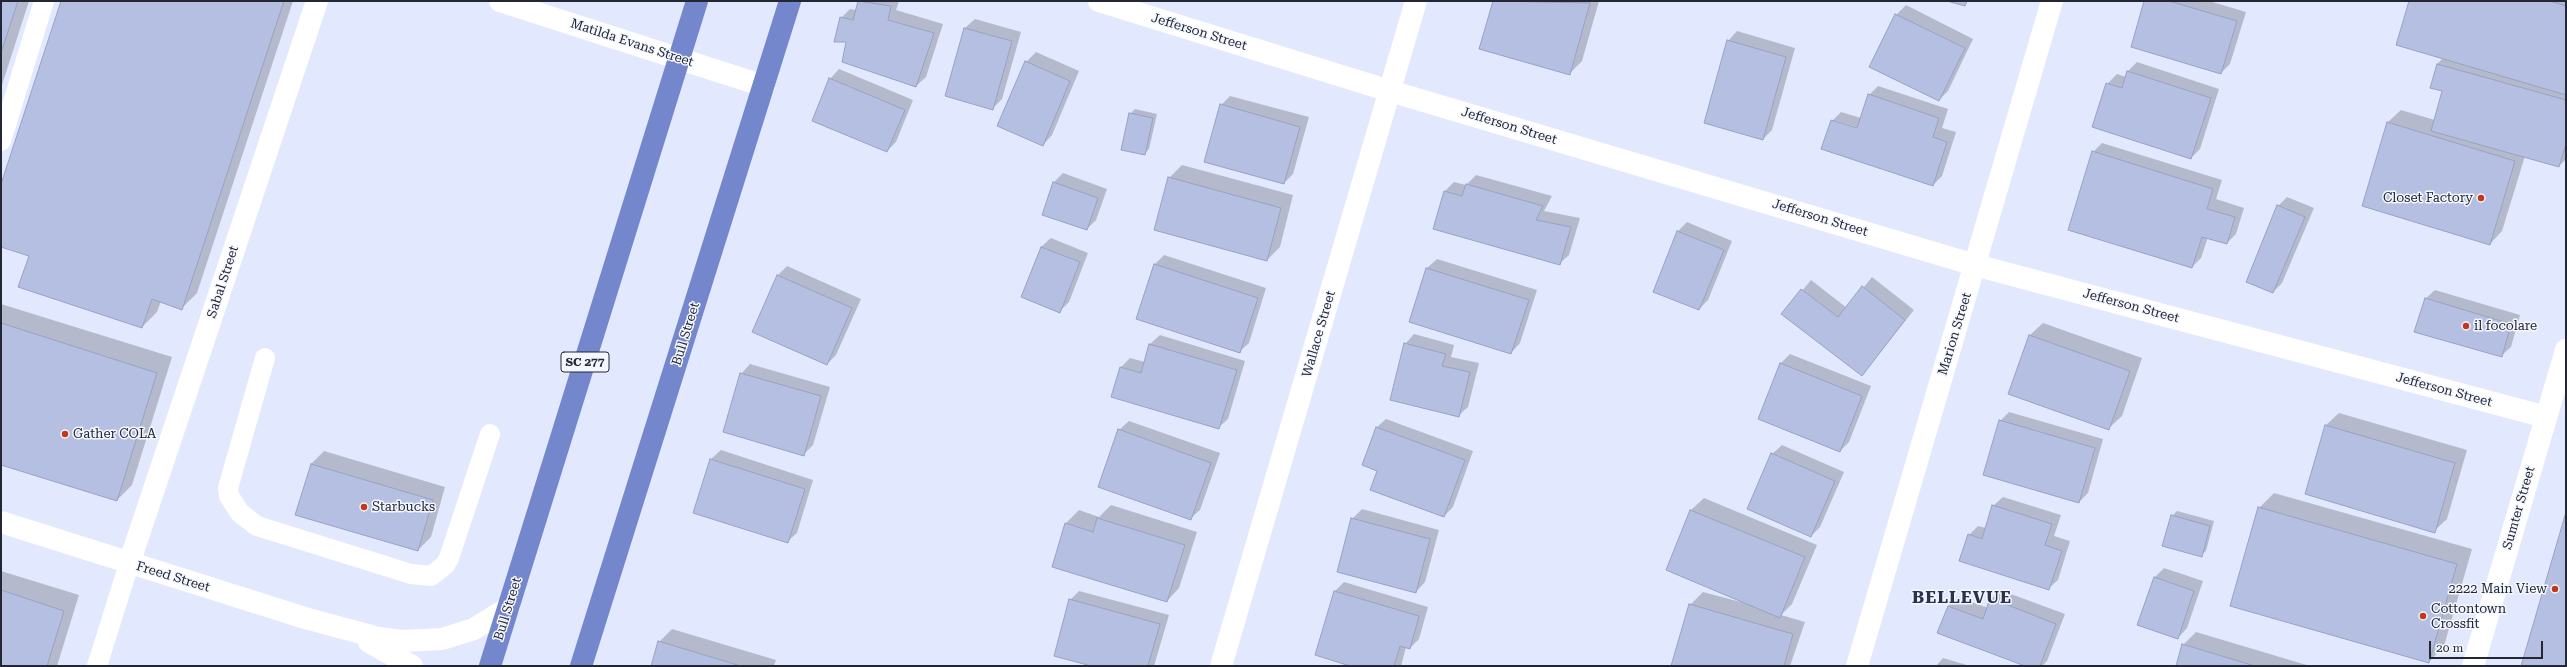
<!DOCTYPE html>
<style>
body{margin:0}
#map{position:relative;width:2567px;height:667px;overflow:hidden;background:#e2e9fe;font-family:"Roboto Serif",serif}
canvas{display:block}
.frame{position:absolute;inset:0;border:2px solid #232734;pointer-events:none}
.scale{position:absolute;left:2429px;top:641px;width:114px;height:18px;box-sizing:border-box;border:2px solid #232734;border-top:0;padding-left:5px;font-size:12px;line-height:14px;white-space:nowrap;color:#232734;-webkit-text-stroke:3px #f4f7fe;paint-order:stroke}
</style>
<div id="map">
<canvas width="2567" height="667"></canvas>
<div class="frame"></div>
<div class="scale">20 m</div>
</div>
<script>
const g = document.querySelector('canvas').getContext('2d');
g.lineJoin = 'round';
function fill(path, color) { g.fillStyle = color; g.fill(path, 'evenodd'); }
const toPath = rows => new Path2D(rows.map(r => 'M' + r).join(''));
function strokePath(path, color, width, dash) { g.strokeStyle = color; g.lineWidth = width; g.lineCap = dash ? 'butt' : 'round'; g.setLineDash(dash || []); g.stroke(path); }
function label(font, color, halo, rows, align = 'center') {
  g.font = font + ' "Roboto Serif",serif'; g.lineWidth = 3; g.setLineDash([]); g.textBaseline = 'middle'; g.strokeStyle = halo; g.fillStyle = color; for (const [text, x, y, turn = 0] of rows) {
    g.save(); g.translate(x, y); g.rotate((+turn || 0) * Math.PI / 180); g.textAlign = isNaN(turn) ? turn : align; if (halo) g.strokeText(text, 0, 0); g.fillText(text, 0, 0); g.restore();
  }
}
fill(toPath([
 [1,1,29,1,1,88],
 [62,1,293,1,197,293,182,308,161,301,157,312,142,327,30,256,1,246,1,187],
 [859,1,899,1,896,10,943,24,926,77,916,86,848,41,841,18,850,9,856,10],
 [1494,1,1599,1,1582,61,1569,74,1480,48],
 [2145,1,2209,1,2246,12,2230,64,2221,73],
 [2410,1,2566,1,2566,159,2559,166,2525,156,2502,231,2490,244,2388,122,2401,110,2435,120,2444,90,2431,87,2437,64,2443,58],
 [1906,5,1973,39,1948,91,1939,100,1896,15],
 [975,19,1021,32,1002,99,992,109,946,95,965,28],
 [1737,31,1795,48,1772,130,1763,139,1728,41],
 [1036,52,1079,71,1052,135,1043,145,998,126,1026,62],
 [2137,62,2219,89,2200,149,2191,158,2107,84,2117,74,2126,77,2128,71],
 [839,69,913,100,896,142,887,151,830,79],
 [1878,86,1948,109,1942,128,1956,132,1942,176,1933,185,1832,121,1841,112,1861,118,1869,95],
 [1836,121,1862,129,1861,131,1836,123],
 [1230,96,1309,117,1293,174,1284,183,1221,105],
 [1135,109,1157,114,1149,149,1144,154,1130,114],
 [2102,143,2222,180,2216,199,2244,208,2236,234,2227,243,2208,237,2201,258,2192,267,2093,152],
 [1182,165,1293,195,1280,247,1267,260,1169,178],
 [1063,173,1107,189,1096,220,1087,229,1054,182],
 [1476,175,1552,196,1544,211,1580,218,1569,255,1559,264,1435,229,1445,191,1454,182,1466,185],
 [2287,197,2314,208,2282,283,2273,292,2278,206],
 [1687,222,1732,241,1708,300,1699,309,1654,291,1678,231],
 [1051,238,1088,253,1069,302,1060,311,1041,247],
 [1164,255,1266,288,1249,343,1239,352,1137,318,1155,264],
 [1437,259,1537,290,1520,343,1511,353,1411,321,1427,268],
 [787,266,861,299,836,355,827,364,777,276],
 [1872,277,1914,310,1862,375,1783,314,1811,280,1847,308],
 [2435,290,2520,315,2511,347,2501,356,2425,299],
 [1,304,172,357,132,485,117,500,1,464],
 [2043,323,2142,358,2122,416,2109,428,2030,335],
 [1414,334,1454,345,1451,357,1479,363,1468,407,1458,416,1405,344],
 [1160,335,1245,361,1228,419,1218,428,1121,367,1130,358,1145,362,1150,344],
 [1790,354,1871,386,1849,442,1840,451,1780,364],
 [750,364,830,387,813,445,804,454,741,374],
 [2009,412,2103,439,2088,493,2079,502,2000,421],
 [2339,413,2467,450,2447,519,2434,531,2326,425],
 [1386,419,1473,451,1453,507,1444,516,1378,470,1376,428],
 [1129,421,1220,453,1200,510,1190,519,1119,430],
 [1782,445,1844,472,1820,527,1811,536,1772,454],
 [721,450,813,480,797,533,787,542,711,459],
 [324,451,445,487,431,537,418,550,311,464],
 [2274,493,2472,549,2444,646,2429,662,2259,508],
 [2003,497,2061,515,2054,536,2070,541,2058,580,2048,589,1969,535,1978,526,1986,528,1993,506],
 [1704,498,1817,545,1792,604,1781,615,1805,622,1790,666,1672,666,1690,605,1703,592,1752,605,1667,570,1691,510],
 [1111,505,1197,532,1179,588,1167,601,1053,566,1066,523,1079,510,1099,517],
 [1362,509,1439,530,1425,582,1416,592,1352,519],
 [2177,511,2214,521,2206,551,2201,555,2172,516],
 [2164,568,2203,581,2187,628,2178,638,2138,624,2155,577],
 [1,571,79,595,57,666,1,666],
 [1344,582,1428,607,1419,639,1410,648,1406,647,1401,666,1354,666,1335,591],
 [2000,590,2065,614,2047,661,2042,666,2028,666,1948,606,1958,597,1988,608,1991,599],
 [1079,591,1169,615,1154,666,1095,666,1070,600],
 [672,629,776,660,774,666,652,666,659,642],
 [2196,632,2310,666,2177,666,2183,645],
 [1943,658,1970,666,1936,666]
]), '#0003');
const building = toPath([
 [1,1,18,1,1,53,1,1],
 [61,1,284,1,182,310,152,299,142,328,18,287,29,256,1,247,1,184,61,1],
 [858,1,891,6,888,20,934,33,916,87,842,62,846,42,834,42,840,17,853,20,858,1],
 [1493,1,1590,3,1570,75,1479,49,1493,1],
 [1947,1,1967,1,1965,6,1947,1],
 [2144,1,2169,1,2237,21,2221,74,2131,47,2144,1],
 [2409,1,2550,1,2566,6,2566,95,2396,45,2409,1],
 [1895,14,1965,48,1939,101,1869,67,1895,14],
 [964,28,1012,41,993,110,945,96,964,28],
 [1727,40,1786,57,1763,140,1704,123,1727,40],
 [1025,61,1070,81,1043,146,997,126,1025,61],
 [2437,64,2566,100,2566,144,2559,167,2431,131,2442,91,2430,88,2437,64],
 [2127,71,2211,98,2191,159,2092,127,2106,83,2122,88,2127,71],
 [829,78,905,110,887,152,812,121,829,78],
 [1868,94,1939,118,1933,137,1947,142,1933,186,1821,149,1831,120,1857,128,1868,94],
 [1220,104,1300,127,1284,184,1204,162,1220,104],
 [1129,113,1153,118,1145,155,1121,150,1129,113],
 [2387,122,2515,161,2490,245,2362,206,2387,122],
 [2092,151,2213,189,2207,209,2235,217,2227,244,2202,237,2192,268,2068,230,2092,151],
 [1168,177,1281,208,1267,261,1154,230,1168,177],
 [1053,182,1098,198,1087,230,1042,215,1053,182],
 [1466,184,1543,206,1536,220,1571,227,1560,265,1433,229,1444,191,1462,196,1466,184],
 [2277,205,2305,217,2273,293,2246,282,2277,205],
 [1677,231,1724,250,1699,310,1653,292,1677,231],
 [1041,247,1080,262,1060,313,1021,297,1041,247],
 [1154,264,1258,298,1240,353,1136,319,1154,264],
 [1426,268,1529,300,1511,354,1409,322,1426,268],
 [777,275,852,308,827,365,752,332,777,275],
 [1862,286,1905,320,1862,376,1781,314,1801,289,1838,317,1862,286],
 [2425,298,2511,324,2502,357,2414,332,2425,298],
 [1,323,157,373,117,501,1,465,1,323],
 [2029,335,2130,371,2109,430,2008,394,2029,335],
 [1404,343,1446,354,1442,366,1470,372,1459,417,1390,400,1404,343],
 [1149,344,1237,370,1219,429,1111,397,1120,367,1141,373,1149,344],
 [1780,363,1862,396,1840,452,1758,419,1780,363],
 [740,373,821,396,804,456,723,432,740,373],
 [1999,420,2095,448,2079,503,1983,475,1999,420],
 [2325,425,2455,463,2435,533,2305,494,2325,425],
 [1376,427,1465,460,1444,517,1370,490,1377,471,1362,465,1376,427],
 [1118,429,1211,463,1191,520,1098,487,1118,429],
 [1771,453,1835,481,1811,537,1747,509,1771,453],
 [710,459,805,489,788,543,693,513,710,459],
 [311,464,433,500,418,551,295,515,311,464],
 [1992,505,2052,524,2045,545,2062,551,2049,590,1959,561,1968,534,1982,539,1992,505],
 [2258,507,2457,564,2429,663,2230,606,2258,507],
 [1690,510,1805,557,1780,618,1666,570,1690,510],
 [2566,512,2566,666,2521,666,2566,512],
 [2171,515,2210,526,2202,557,2162,546,2171,515],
 [1097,518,1185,545,1167,602,1052,567,1065,523,1093,532,1097,518],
 [1351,518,1430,539,1416,593,1337,572,1351,518],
 [2154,577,2194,591,2178,639,2137,625,2154,577],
 [1,590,64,611,47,666,1,666,1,590],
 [1334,591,1419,616,1410,649,1400,646,1394,666,1350,666,1315,655,1334,591],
 [1990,598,2056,624,2040,666,2025,666,1937,633,1948,606,1983,619,1990,598],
 [1069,599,1160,624,1148,666,1091,666,1054,656,1069,599],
 [1689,604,1793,634,1784,666,1671,666,1689,604],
 [658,641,741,666,651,666,658,641],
 [2182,644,2255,666,2176,666,2182,644]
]);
fill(building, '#b5bfe1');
strokePath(building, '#97a1c2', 1);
strokePath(toPath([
 [1,141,44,1],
 [265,358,228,488,229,496,240,513,257,526,411,574,431,576,445,565,449,558,490,434],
 [97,666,129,564]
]), '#fff', 20);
strokePath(toPath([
 [500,1,764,86],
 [1099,1,1390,91,1975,265,2546,417],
 [1,522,305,618,379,638,402,641,442,639,474,629,509,607],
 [129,564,317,1],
 [369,642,412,666],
 [1221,666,1416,1],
 [1857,666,2052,1],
 [2473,666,2566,350]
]), '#fff', 22);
strokePath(toPath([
 [490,666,697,1],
 [581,666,790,1]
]), '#7486cc', 22);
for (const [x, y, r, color] of [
 [2481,198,4,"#c3381b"],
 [2466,326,4,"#c3381b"],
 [65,434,4,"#c3381b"],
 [364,507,4,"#c3381b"],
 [2555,589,4,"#c3381b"],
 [2423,616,4,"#c3381b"]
]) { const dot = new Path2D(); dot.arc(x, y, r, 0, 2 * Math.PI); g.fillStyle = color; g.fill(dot); strokePath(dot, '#f4f7fe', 1.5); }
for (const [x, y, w] of [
 [585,362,48]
]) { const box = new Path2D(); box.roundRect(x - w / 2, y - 10, w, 20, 3); g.fillStyle = '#f4f7fe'; g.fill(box); strokePath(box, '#232734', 1); }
label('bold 12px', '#232734', null, [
 ["SC 277",585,362]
]);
label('13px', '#232734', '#f4f7fe', [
 ["Jefferson Street",1199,32,17],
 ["Matilda Evans Street",632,43,18],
 ["Jefferson Street",1509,126,17],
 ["Jefferson Street",1820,218,17],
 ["Sabal Street",223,282,-72],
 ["Jefferson Street",2131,306,15],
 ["Bull Street",686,334,-73],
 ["Wallace Street",1319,334,-74],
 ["Marion Street",1955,334,-73],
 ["Jefferson Street",2444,390,15],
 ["Sumter Street",2519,508,-74],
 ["Freed Street",173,577,17],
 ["Bull Street",508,609,-73]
]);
label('13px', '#232734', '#f4f7fe', [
 ["Closet Factory",2473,198,"right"],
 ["il focolare",2474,326],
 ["Gather COLA",73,434],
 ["Starbucks",372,507],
 ["2222 Main View",2547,589,"right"],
 ["Cottontown",2431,609],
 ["Crossfit",2431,624]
], 'left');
g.letterSpacing = '1px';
label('bold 17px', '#2a324d', '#f4f7fe', [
 ["BELLEVUE",1962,598]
]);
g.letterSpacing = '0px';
</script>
